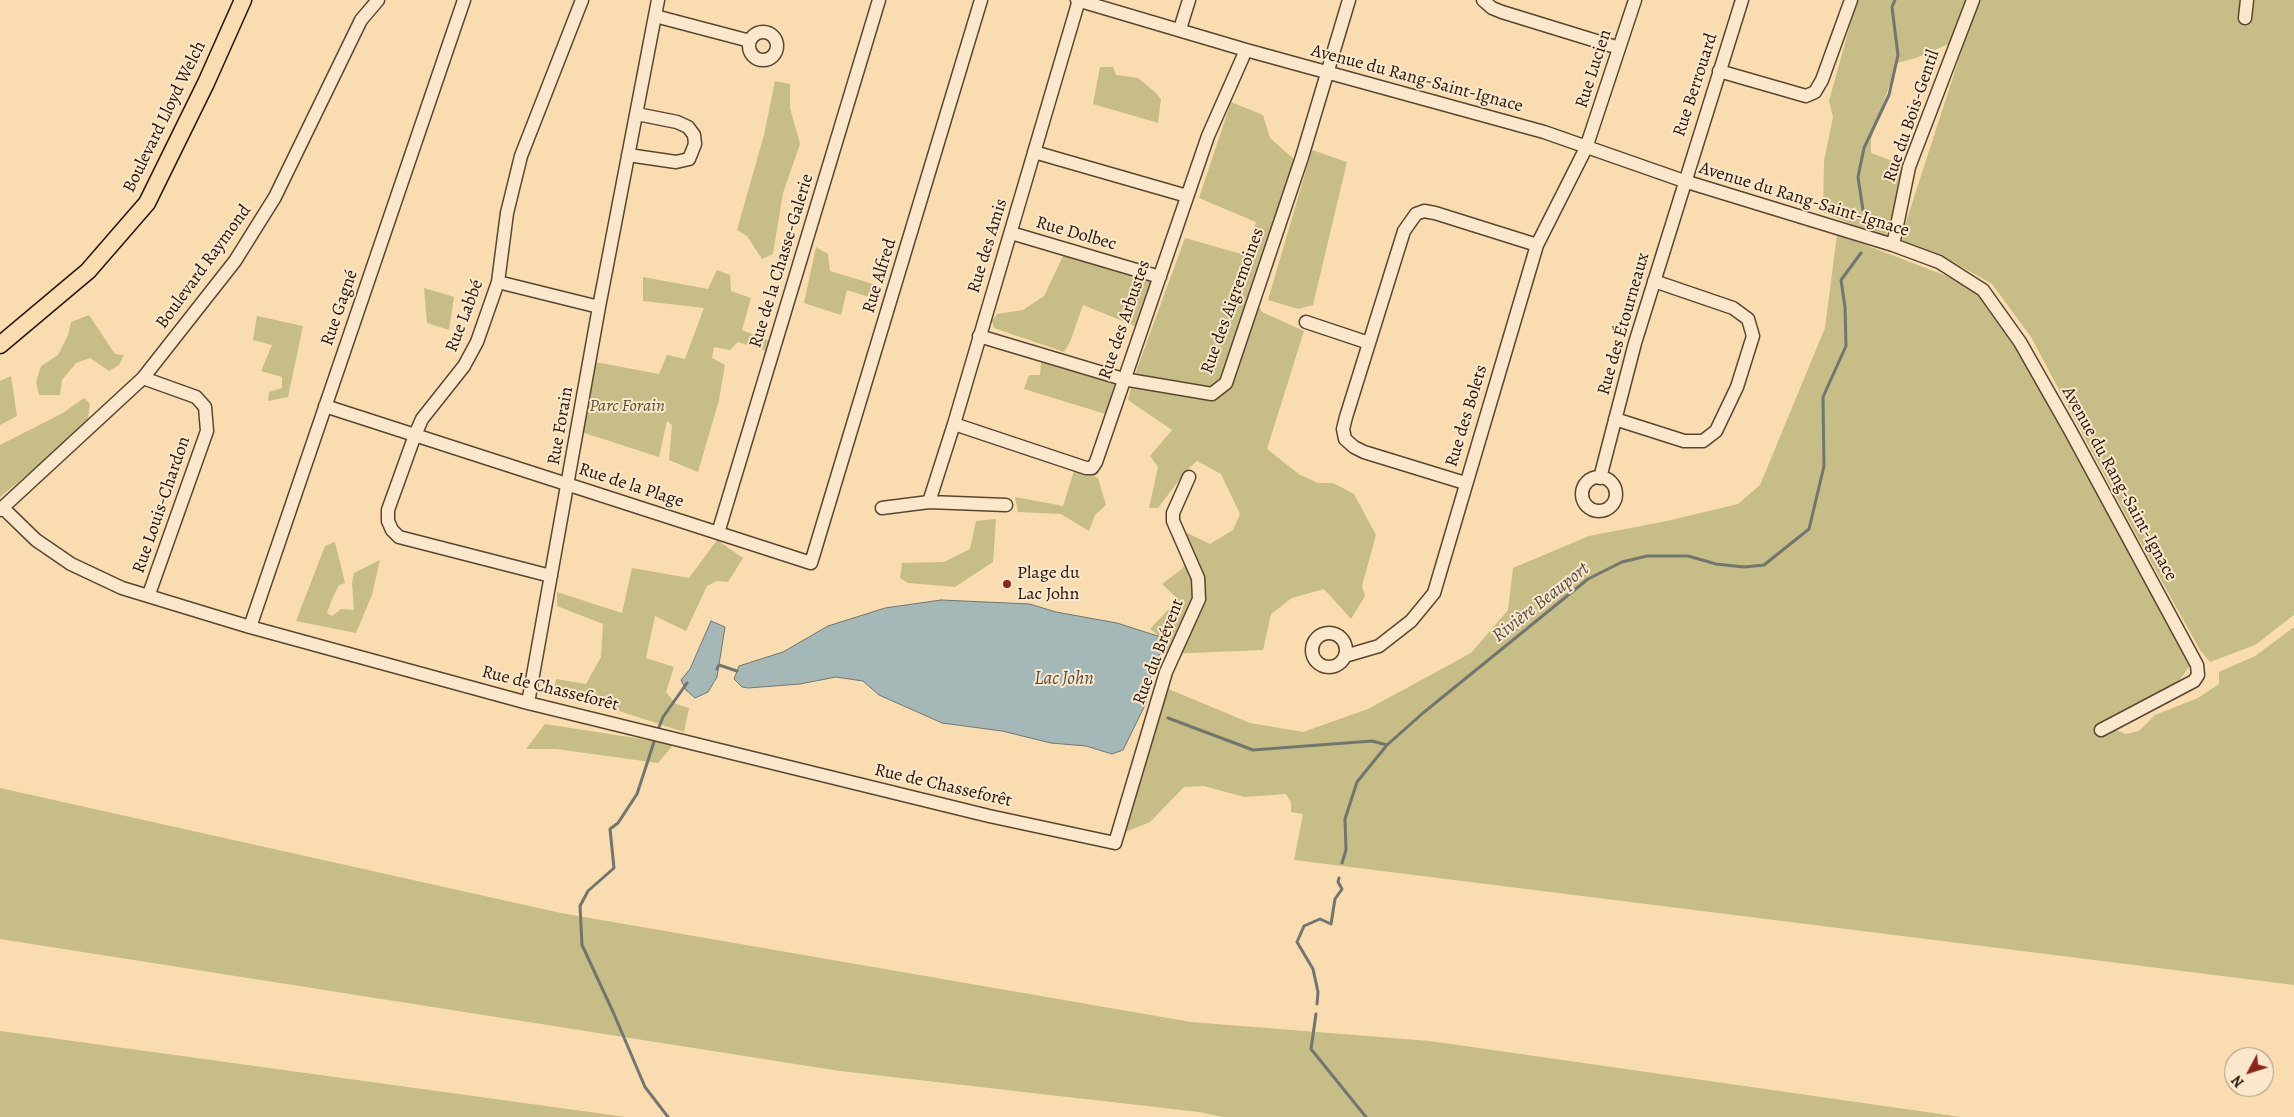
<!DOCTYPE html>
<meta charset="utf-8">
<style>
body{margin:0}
#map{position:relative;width:2294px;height:1117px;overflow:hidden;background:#f9dcb0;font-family:Alegreya,serif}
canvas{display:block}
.north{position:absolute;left:2224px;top:1047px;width:50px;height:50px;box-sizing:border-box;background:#fbe8cc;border:1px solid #a5937d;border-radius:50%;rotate:230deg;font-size:14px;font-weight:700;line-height:20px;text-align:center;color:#241406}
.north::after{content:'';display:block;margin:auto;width:18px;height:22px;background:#8f2418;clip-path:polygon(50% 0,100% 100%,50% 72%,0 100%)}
</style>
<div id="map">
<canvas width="2294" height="1117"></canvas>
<div class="north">N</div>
</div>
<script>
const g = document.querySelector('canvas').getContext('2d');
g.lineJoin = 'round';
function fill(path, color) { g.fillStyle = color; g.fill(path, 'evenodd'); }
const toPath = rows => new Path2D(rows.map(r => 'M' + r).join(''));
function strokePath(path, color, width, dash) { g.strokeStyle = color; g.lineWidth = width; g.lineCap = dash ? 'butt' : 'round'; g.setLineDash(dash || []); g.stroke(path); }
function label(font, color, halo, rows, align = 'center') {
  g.font = font + ' Alegreya,serif'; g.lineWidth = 4; g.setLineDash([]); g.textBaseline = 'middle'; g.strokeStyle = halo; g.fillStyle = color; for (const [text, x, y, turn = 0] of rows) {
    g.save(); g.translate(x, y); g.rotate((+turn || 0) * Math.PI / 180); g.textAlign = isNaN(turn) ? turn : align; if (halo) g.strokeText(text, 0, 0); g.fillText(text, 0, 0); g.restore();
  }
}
fill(toPath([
 [1857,0,1966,0,1951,43,1916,58,1897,63,1871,139,1871,153,1909,167,1885,239,1823,212,1824,161,1833,117,1829,101],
 [1978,0,2294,0,2294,615,2255,645,2210,662,2200,650,2138,538,2031,337,1992,284,1946,258,1901,248,1905,225],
 [1100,67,1113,67,1116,75,1138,78,1155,92,1161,99,1158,123,1093,104],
 [775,81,790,84,790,108,800,144,783,193,773,254,762,259,747,236,737,230,764,135],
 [1231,102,1263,115,1270,138,1296,161,1254,300,1262,312,1304,331,1267,449,1300,475,1318,483,1333,483,1354,494,1376,535,1362,586,1365,596,1351,619,1324,589,1292,598,1271,614,1263,650,1166,654,1159,636,1150,629,1178,599,1162,584,1183,568,1186,554,1183,531,1210,544,1233,530,1240,514,1221,474,1197,461,1186,471,1158,508,1149,508,1158,467,1150,456,1172,430,1128,400,1134,377,1185,238,1245,255,1256,222,1199,198],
 [1312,150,1347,162,1313,305,1298,309,1268,300],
 [1837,234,1983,290,2020,342,2193,661,2177,684,2151,698,2137,702,2115,720,2113,728,2125,734,2139,731,2155,715,2198,698,2219,684,2219,672,2255,656,2294,627,2294,985,1294,860,1303,814,1291,812,1291,802,1286,794,1244,797,1204,786,1184,787,1150,822,1123,833,1166,688,1250,723,1303,732,1368,709,1471,653,1508,610,1513,568,1589,536,1667,521,1738,504,1760,485,1825,328],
 [816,247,828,254,830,271,873,284,869,297,847,290,841,315,804,303],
 [1065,252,1160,274,1142,329,1083,305,1070,342,1064,352,994,328,992,321,997,314,1023,310,1044,296],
 [717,270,730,275,731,291,751,298,742,330,777,344,773,353,738,342,730,350,714,347,712,358,725,365,719,400,698,472,669,460,672,425,667,421,659,457,578,431,590,361,659,374,667,355,685,359,704,308,643,301,643,277,708,289],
 [424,288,454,297,449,330,427,323],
 [89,315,115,354,124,355,119,365,109,371,90,358,76,363,62,380,60,395,39,395,36,382,41,366,58,355,68,335,71,322],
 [257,316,303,326,288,397,268,401,269,392,282,388,282,377,261,371,272,345,253,340],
 [1042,353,1122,377,1112,416,1024,389,1029,375,1040,375],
 [11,376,17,416,0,425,0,381],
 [84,398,90,404,87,425,0,497,0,445,63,413],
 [1075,468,1098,478,1106,505,1095,515,1089,531,1061,514,1018,512,1015,497,1063,506],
 [996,519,993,562,955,587,908,583,900,578,902,563,944,562,970,549,976,521],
 [717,540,743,558,728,582,717,581,707,586,686,631,655,616,646,658,674,667,666,692,676,704,689,708,684,732,554,690,556,679,586,684,601,657,603,624,557,606,557,592,622,613,632,568,689,578],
 [335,542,345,583,339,585,333,597,327,613,332,616,341,609,354,610,352,583,354,573,380,560,372,595,356,633,296,621,325,546],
 [545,724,674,744,658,763,556,749,526,749],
 [0,788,561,913,1191,1022,1430,1041,1961,1117,1223,1117,1199,1112,840,1071,0,939],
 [0,1031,626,1117,0,1117]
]), '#c6be86');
const water = toPath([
 [941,600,1030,604,1056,612,1117,623,1164,638,1168,642,1152,666,1146,703,1123,750,1112,754,1086,746,1051,743,1002,731,942,723,879,695,863,681,836,677,800,684,748,688,742,687,734,679,739,666,783,652,828,626,885,608,941,600],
 [711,621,725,627,717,677,708,692,695,698,686,690,681,680,690,669,711,621]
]);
fill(water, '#a4b8b7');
strokePath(water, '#717670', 1);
strokePath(toPath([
 [1863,210,1858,177,1864,148,1889,95,1898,55,1892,7,1895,0],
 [717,669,719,665,737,671],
 [1168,718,1253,750,1372,741,1387,745],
 [659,727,663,717,687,683],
 [654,742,637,794,618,823,610,829,614,868,588,891,580,906,582,945,614,1014,645,1087,668,1117],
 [1342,863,1346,850,1345,819,1357,782,1387,745,1423,713,1588,579,1622,562,1647,556,1688,556,1716,564,1744,567,1764,565,1809,529,1824,466,1823,397,1846,346,1845,307,1841,280,1861,253],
 [1317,1004,1318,992,1313,969,1297,942,1304,926,1320,919,1331,924,1335,899,1342,889,1338,882,1339,878],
 [1316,1014,1311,1049,1366,1117]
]), '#717670', 3);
const minor = toPath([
 [1077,0,1246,50,1544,132,1684,181,1893,245,1939,262,1983,290,2020,342,2070,430,2197,665,2198,675,2194,681,2101,730],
 [1483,0,1492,8,1502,12,1619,48],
 [655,16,750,41],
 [2245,18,2247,0],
 [1180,29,1189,0],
 '749 46a14 14 0 1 1 28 0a14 14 0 1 1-28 0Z',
 [1719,71,1806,96,1815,92,1822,80,1851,0],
 [1034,152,1187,196],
 [628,155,676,162,689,159,695,144,694,135,688,127,677,122,637,114],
 [1011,233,1160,277],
 [1893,245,1909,167,1973,0],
 [498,282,599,307],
 [1306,322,1369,343],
 [979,336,1123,379,1212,394,1226,383,1302,157,1349,0],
 [143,378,196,397,205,407,207,431,149,594],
 [325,406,811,563,981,0],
 [1615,419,1684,441,1703,441,1716,431,1737,387,1753,336,1748,319,1733,308,1654,281],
 [954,424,1086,468,1092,468,1096,462,1208,136,1246,50],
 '1582 494a17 17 0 1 1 34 0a17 17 0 1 1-34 0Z',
 [1600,478,1635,343,1742,0],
 [1465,483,1364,452,1354,447,1345,439,1343,429,1346,417,1404,231,1416,214,1424,211,1435,213,1537,245],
 [929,502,954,424,1079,0],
 [3,508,36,540,71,564,122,588,250,627,528,703,989,816,1115,843,1166,672,1199,599,1198,578,1173,521,1173,513,1189,477],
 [882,508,929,502,1006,505],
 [0,510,143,378,235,261,275,197,361,20,378,0],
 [718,533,879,0],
 [551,576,399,537,392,530,388,521,388,510,415,435,422,419,464,366,477,342,498,282,507,213,521,156,582,0],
 [250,627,464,0],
 '1312 650a17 17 0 1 1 34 0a17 17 0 1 1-34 0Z',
 [1345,656,1379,646,1411,621,1434,593,1537,245,1586,148,1635,0],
 [528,703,599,307,658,0]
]);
const major = toPath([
 [0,345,88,271,147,203,206,83,243,0]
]);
strokePath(minor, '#594630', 15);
strokePath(major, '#241406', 19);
strokePath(minor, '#fbe8cc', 12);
strokePath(major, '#f9dcb0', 16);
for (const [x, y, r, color] of [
 [1007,584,5,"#8f2418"]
]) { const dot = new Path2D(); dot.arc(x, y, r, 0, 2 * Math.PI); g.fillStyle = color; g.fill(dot); strokePath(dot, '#fbe8cc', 2); }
label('18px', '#241406', '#fbe8cc', [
 ["Rue Lucien",1594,69,-72],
 ["Avenue du Rang-Saint-Ignace",1417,79,15],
 ["Rue Berrouard",1696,85,-72],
 ["Rue du Bois-Gentil",1912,116,-71],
 ["Boulevard Lloyd Welch",165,117,-64],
 ["Avenue du Rang-Saint-Ignace",1804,200,17],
 ["Rue Dolbec",1076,234,16],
 ["Rue des Amis",988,246,-73],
 ["Rue de la Chasse-Galerie",782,261,-73],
 ["Boulevard Raymond",204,267,-54],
 ["Rue Alfred",880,276,-73],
 ["Rue des Aigremoines",1233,301,-70],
 ["Rue Gagné",340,308,-71],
 ["Rue Labbé",465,316,-69],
 ["Rue des Arbustes",1125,320,-71],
 ["Rue des Étourneaux",1624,324,-74],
 ["Rue des Bolets",1467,416,-73],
 ["Rue Forain",561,426,-80],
 ["Avenue du Rang-Saint-Ignace",2119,484,61],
 ["Rue de la Plage",631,486,18],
 ["Rue Louis-Chardon",162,505,-71],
 ["Rue du Brévent",1159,652,-69],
 ["Rue de Chasseforêt",550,689,14],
 ["Rue de Chasseforêt",943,786,13]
]);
label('italic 18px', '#5d5033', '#fbe8cc', [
 ["Parc Forain",627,407]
]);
label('18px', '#241406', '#fbe8cc', [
 ["Plage du",1017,574],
 ["Lac John",1017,595]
], 'left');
label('italic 19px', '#514d44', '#fbe8cc', [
 ["Rivière Beauport",1541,603,-38],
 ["Lac John",1064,679]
]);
</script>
